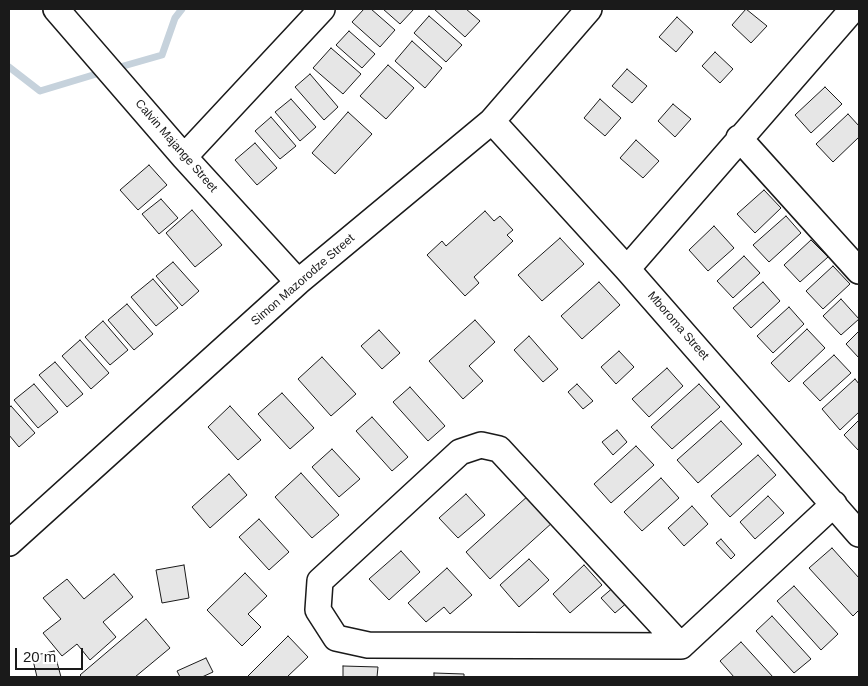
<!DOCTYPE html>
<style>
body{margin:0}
#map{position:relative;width:868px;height:686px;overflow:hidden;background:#fff;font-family:Helvetica,sans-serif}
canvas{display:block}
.frame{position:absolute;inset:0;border:10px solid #1a1a1a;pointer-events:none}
.scale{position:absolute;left:15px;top:648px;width:68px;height:22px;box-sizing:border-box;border:2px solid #1a1a1a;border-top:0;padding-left:6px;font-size:15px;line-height:18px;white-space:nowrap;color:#1a1a1a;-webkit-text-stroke:4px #fff;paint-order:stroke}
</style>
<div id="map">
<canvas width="868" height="686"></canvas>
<div class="frame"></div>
<div class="scale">20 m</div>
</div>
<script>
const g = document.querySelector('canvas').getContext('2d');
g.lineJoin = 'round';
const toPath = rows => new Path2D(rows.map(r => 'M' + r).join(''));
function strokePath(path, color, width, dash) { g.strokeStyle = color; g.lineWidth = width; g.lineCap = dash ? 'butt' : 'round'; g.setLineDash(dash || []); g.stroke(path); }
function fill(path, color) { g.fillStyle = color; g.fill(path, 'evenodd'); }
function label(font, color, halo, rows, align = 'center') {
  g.font = font + ' Helvetica,sans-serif'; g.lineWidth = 4; g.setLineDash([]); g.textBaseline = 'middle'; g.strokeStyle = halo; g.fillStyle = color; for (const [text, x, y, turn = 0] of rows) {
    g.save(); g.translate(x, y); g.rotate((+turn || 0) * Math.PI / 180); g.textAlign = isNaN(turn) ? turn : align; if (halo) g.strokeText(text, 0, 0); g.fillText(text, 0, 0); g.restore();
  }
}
strokePath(toPath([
 [9,67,40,91,103,72],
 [113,69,162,55,175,18,182,9]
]), '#c6d2dc', 7);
const building = toPath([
 [364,9,371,9,395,30,380,47,352,22,364,9],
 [383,9,414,9,400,24,383,9],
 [434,9,466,9,480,21,465,37,434,9],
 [746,9,767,26,751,43,732,25,746,9],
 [429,16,462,45,446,62,414,33,429,16],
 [677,17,693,32,676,52,659,37,677,17],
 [349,31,375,54,362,68,336,45,349,31],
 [412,41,442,68,425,88,395,61,412,41],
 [331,48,361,74,343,94,313,68,331,48],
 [715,52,733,69,720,83,702,66,715,52],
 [388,65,414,88,386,119,360,96,388,65],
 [627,69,647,86,632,103,612,86,627,69],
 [310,74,338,107,324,120,295,87,310,74],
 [825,87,842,104,811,133,795,115,825,87],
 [291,99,316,127,300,141,275,112,291,99],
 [600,99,621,118,605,136,584,118,600,99],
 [673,104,691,119,675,137,658,121,673,104],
 [348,112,372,134,335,174,312,153,348,112],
 [848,114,859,126,859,137,833,162,816,144,848,114],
 [271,117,296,146,280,159,255,131,271,117],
 [636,140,659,161,643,178,620,158,636,140],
 [255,143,277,168,257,185,235,160,255,143],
 [149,165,167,185,138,210,120,190,149,165],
 [764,190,781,208,755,233,737,214,764,190],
 [161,199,178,218,159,234,142,214,161,199],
 [192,210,222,245,195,267,166,233,192,210],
 [485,211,494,221,500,216,513,230,507,235,513,241,474,277,479,283,465,296,427,255,442,241,446,246,485,211],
 [786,216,801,233,769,262,753,245,786,216],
 [714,226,734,248,708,271,689,250,714,226],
 [560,238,584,264,542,301,518,275,560,238],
 [811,240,828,257,800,282,784,265,811,240],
 [744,256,760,273,733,298,717,281,744,256],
 [173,262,199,291,182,306,156,276,173,262],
 [833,266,850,284,823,309,806,291,833,266],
 [153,279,178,308,156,326,131,297,153,279],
 [599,282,620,305,582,339,561,316,599,282],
 [763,282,780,301,751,328,733,308,763,282],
 [841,299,859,319,841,335,823,316,841,299],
 [127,304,153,334,134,350,108,320,127,304],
 [789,307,804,324,773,353,757,336,789,307],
 [475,320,495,342,469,366,483,381,463,399,429,361,475,320],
 [103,321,128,350,110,365,85,337,103,321],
 [807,329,825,348,789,382,771,363,807,329],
 [379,330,400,353,382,369,361,346,379,330],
 [859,331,859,358,846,344,859,331],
 [529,336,558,369,543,382,514,350,529,336],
 [80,340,109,373,91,389,62,356,80,340],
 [619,351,634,367,616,384,601,367,619,351],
 [834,355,851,373,820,401,803,383,834,355],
 [322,357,356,394,331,416,298,379,322,357],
 [55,362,83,394,67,407,39,375,55,362],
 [667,368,683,386,649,417,632,399,667,368],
 [855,379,859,384,859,412,840,430,822,409,855,379],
 [34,384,58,412,38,428,14,400,34,384],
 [577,384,593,401,583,409,568,392,577,384],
 [699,384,720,407,672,449,651,427,699,384],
 [410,387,445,426,428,441,393,402,410,387],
 [282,393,314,428,290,449,258,414,282,393],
 [11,406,35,433,19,447,9,435,9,408,11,406],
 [230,406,261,440,238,460,208,427,230,406],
 [372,417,408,457,392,471,356,431,372,417],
 [859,420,859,451,844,435,859,420],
 [721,421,742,444,698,483,677,460,721,421],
 [617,430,627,442,613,455,602,442,617,430],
 [636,446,654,465,611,503,594,484,636,446],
 [332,449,360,479,339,497,312,467,332,449],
 [758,455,776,475,730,517,711,496,758,455],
 [301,473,339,515,312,538,275,497,301,473],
 [229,474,247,495,210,528,192,507,229,474],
 [661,478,679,498,642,531,624,512,661,478],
 [466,494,485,515,458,538,439,518,466,494],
 [529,495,553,522,490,579,466,552,529,495],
 [768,496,784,513,755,539,740,522,768,496],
 [692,506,708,524,684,546,668,528,692,506],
 [259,519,289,552,269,570,239,537,259,519],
 [721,539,735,555,731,559,716,543,721,539],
 [832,548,859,578,859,610,853,616,809,568,832,548],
 [401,551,420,572,389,600,369,579,401,551],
 [529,559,549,580,519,607,500,585,529,559],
 [184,565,189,598,162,603,156,570,184,565],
 [584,565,602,585,570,613,553,594,584,565],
 [447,568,472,595,450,614,444,607,426,622,408,603,447,568],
 [245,573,267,596,248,614,261,627,242,646,207,610,245,573],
 [114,574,133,597,103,622,116,637,90,660,77,644,62,656,43,633,61,619,43,598,67,579,84,599,114,574],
 [615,586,629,601,615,613,601,598,615,586],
 [794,586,838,634,821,650,777,601,794,586],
 [772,616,811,659,794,673,756,631,772,616],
 [146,619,170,648,135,677,82,677,80,675,146,619],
 [288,636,308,657,287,677,247,677,288,636],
 [741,642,773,677,734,677,720,661,741,642],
 [54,651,61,677,37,677,32,656,54,651],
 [206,658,213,672,202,677,180,677,177,671,206,658],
 [343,666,378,667,377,677,343,677,343,666],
 [434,673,464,674,464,677,434,677,434,673]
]);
fill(building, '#e6e6e6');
strokePath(building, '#1a1a1a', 1);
const minor = toPath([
 [56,9,184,157,298,282],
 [492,121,627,269,859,534],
 [739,138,859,271],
 [184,157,322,9],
 [627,269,853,9],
 [9,543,298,282,492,121,589,9],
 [681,646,368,645,336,638,318,610,320,581,460,452,481,445,499,449,681,646,834,504]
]);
strokePath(minor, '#1a1a1a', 28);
strokePath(minor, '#fff', 25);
label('12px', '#1a1a1a', '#fff', [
 ["Calvin Majange Street",176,146,49],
 ["Simon Mazorodze Street",303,280,-41],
 ["Mboroma Street",678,326,49]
]);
</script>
